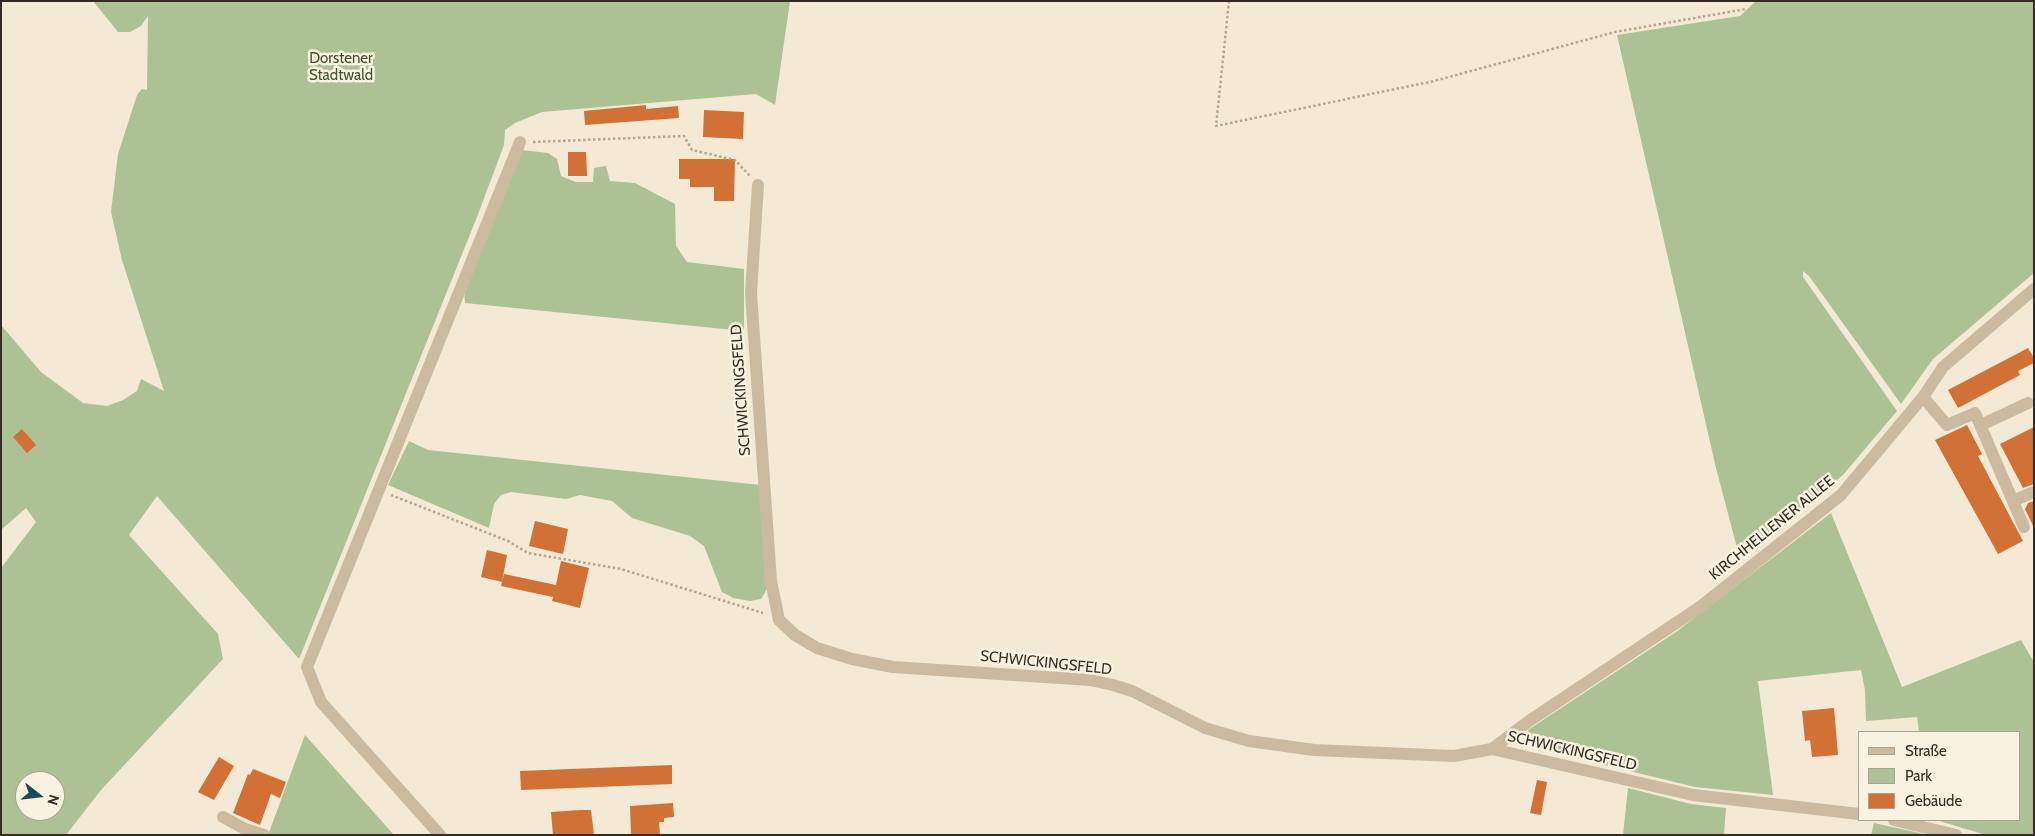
<!DOCTYPE html>
<meta charset="utf-8">
<style>
body{margin:0}
#map{position:relative;width:2035px;height:836px;overflow:hidden;background:#f3e9d5;font-family:Cabin,sans-serif}
canvas{display:block}
.frame{position:absolute;inset:0;border:2px solid #342c24;pointer-events:none}
.legend{position:absolute;left:1858px;top:731px;width:162px;height:90px;box-sizing:border-box;background:#faf2e1;border:1px solid #aba395;margin:0;padding:6px 9px;list-style:none;font-size:15px;color:#342c24}
.legend li{display:flex;align-items:center;gap:10px;height:25px}
.legend b{width:25px;border:1px solid #aba395}
.north{position:absolute;left:15px;top:771px;width:50px;height:50px;box-sizing:border-box;background:#faf2e1;border:1px solid #aba395;border-radius:50%;rotate:106deg;font-size:14px;font-weight:700;line-height:20px;text-align:center;color:#342c24}
.north::after{content:'';display:block;margin:auto;width:18px;height:22px;background:#174b59;clip-path:polygon(50% 0,100% 100%,50% 72%,0 100%)}
</style>
<div id="map">
<canvas width="2035" height="836"></canvas>
<div class="frame"></div>
<ul class="legend">
<li><b style="height:6px;background:#cbbaa0"></b>Straße</li>
<li><b style="height:14px;background:#acc294"></b>Park</li>
<li><b style="height:14px;background:#d17135"></b>Gebäude</li>
</ul>
<div class="north">N</div>
</div>
<script>
const g = document.querySelector('canvas').getContext('2d');
g.lineJoin = 'round';
function fill(path, color) { g.fillStyle = color; g.fill(path, 'evenodd'); }
const toPath = rows => new Path2D(rows.map(r => 'M' + r).join(''));
function strokePath(path, color, width, dash) { g.strokeStyle = color; g.lineWidth = width; g.lineCap = dash ? 'butt' : 'round'; g.setLineDash(dash || []); g.stroke(path); }
function label(font, color, halo, rows, align = 'center') {
  g.font = font + ' Cabin,sans-serif'; g.lineWidth = 5; g.setLineDash([]); g.textBaseline = 'middle'; g.strokeStyle = halo; g.fillStyle = color; for (const [text, x, y, turn = 0] of rows) {
    g.save(); g.translate(x, y); g.rotate((+turn || 0) * Math.PI / 180); g.textAlign = isNaN(turn) ? turn : align; if (halo) g.strokeText(text, 0, 0); g.fillText(text, 0, 0); g.restore();
  }
}
fill(toPath([
 [93,1,790,1,775,105,756,94,542,112,515,123,505,130,504,145,477,217,299,659,157,496,129,535,218,634,223,659,101,790,66,835,1,835,1,568,36,522,26,508,1,530,1,325,41,372,83,403,107,406,123,400,137,391,141,379,164,391,122,260,111,212,118,154,137,95,142,89,147,90,148,16,141,26,130,32,118,32],
 [25,781,55,781,55,811,25,811],
 [1756,1,2034,1,2034,273,1933,359,1901,404,1809,276,1803,271,1803,277,1897,411,1843,475,1740,559,1716,468,1617,35,1740,16],
 [522,150,548,153,557,159,561,176,576,182,593,182,594,168,606,166,610,181,635,183,675,204,676,246,687,262,744,269,744,331,465,303,464,287],
 [409,441,428,450,761,485,767,589,761,599,750,601,733,598,722,592,704,546,690,536,632,518,612,501,580,495,566,499,511,492,501,495,494,504,489,528,388,485],
 [1831,513,1902,687,2021,640,2034,662,2034,835,1986,835,1936,820,2019,820,2019,732,1919,732,1917,717,1866,721,1865,690,1861,670,1758,681,1773,795,1695,787,1531,747,1528,730,1676,632],
 [305,735,394,835,268,835],
 [1628,788,1691,804,1726,808,1724,835,1623,835],
 [1874,823,1915,832,1927,835,1871,835]
]), '#acc294');
fill(toPath([
 [646,105,646,109,678,106,679,118,585,125,584,111],
 [704,110,744,112,743,139,703,137],
 [568,152,586,152,587,176,568,176],
 [679,159,735,159,734,201,714,201,714,187,690,187,690,179,679,179],
 [2028,348,2034,358,2034,363,2018,371,2020,375,1958,408,1948,390],
 [1967,425,1982,454,1978,456,2023,541,1998,554,1935,440],
 [2034,427,2034,484,2023,488,2000,444],
 [22,429,36,445,27,453,13,437],
 [2034,501,2034,528,2025,509,2028,503],
 [535,521,568,529,563,554,529,546],
 [487,550,507,555,502,582,481,577],
 [561,561,589,568,580,608,552,601,553,597,501,586,504,574,556,585],
 [1834,708,1838,755,1812,757,1810,740,1805,741,1802,711],
 [219,757,234,766,214,800,198,792],
 [672,765,672,784,521,790,520,771],
 [253,769,286,782,280,798,271,794,260,825,233,813,248,774,250,775],
 [1537,780,1547,782,1541,815,1530,813],
 [673,803,674,817,664,818,664,822,659,822,660,835,631,835,630,806],
 [580,810,591,810,594,835,553,835,551,812]
]), '#d17135');
strokePath(toPath([
 [1229,1,1216,126,1434,81,1615,32,1746,9],
 [533,142,684,136,692,150,735,160,750,176],
 [391,495,508,541,528,553,621,569,763,613]
]), '#b7a48a', 2.5, [2.5, 2.5]);
strokePath(toPath([
 [758,185,751,293,771,581,779,620,795,635,817,648,852,659,893,667,1090,680,1113,685,1132,691,1205,728,1249,741,1314,750,1454,756,1492,749,1693,795,1859,814],
 [1923,397,1947,425,1975,413,2024,527],
 [1981,425,2028,403],
 [2013,501,2034,492],
 [1492,749,1529,721,1700,607,1841,495,1923,397,1943,367,2034,289],
 [223,817,245,829,264,835],
 [1894,820,1956,835],
 [440,835,321,702,307,667,520,142]
]), '#cbbaa0', 12);
label('15px', '#3d5526', '#faf2e1', [
 ["Dorstener",341,59],
 ["Stadtwald",341,76]
]);
label('15px', '#342c24', '#faf2e1', [
 ["SCHWICKINGSFELD",741,390,-94],
 ["KIRCHHELLENER ALLEE",1772,528,-39],
 ["SCHWICKINGSFELD",1046,663,6],
 ["SCHWICKINGSFELD",1572,751,13]
]);
</script>
